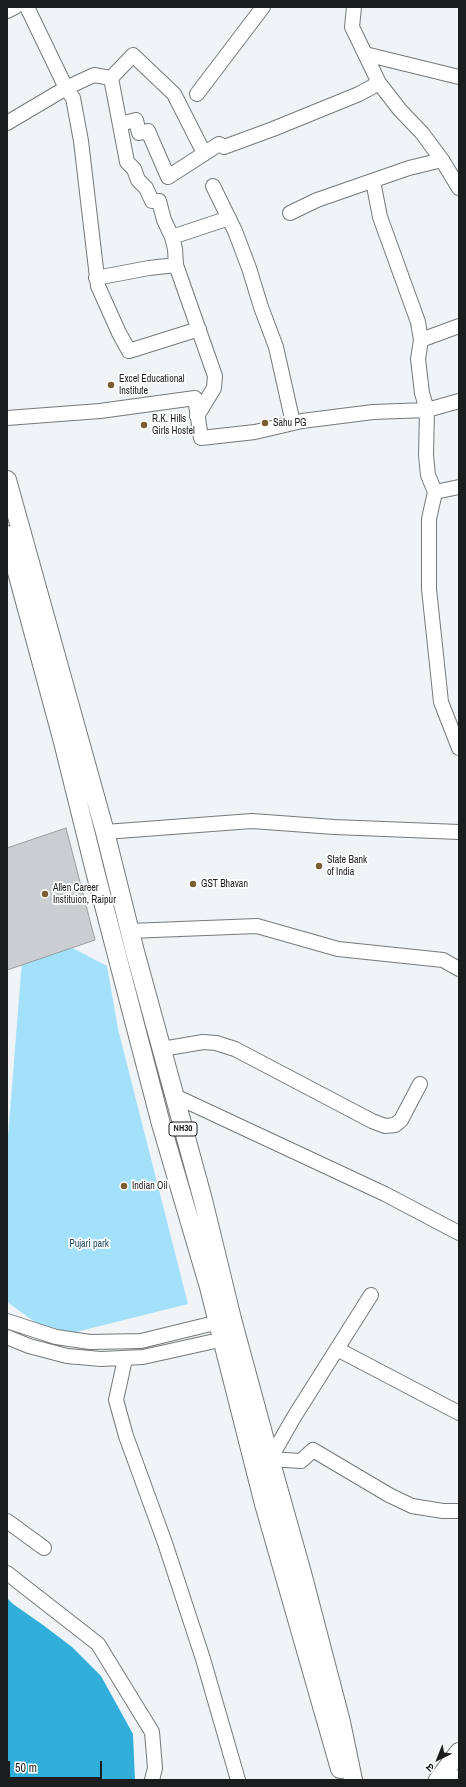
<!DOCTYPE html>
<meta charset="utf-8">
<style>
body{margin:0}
#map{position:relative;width:466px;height:1787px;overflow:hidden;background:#f1f4f6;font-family:"Archivo Narrow","Noto Sans Devanagari",sans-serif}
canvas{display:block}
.frame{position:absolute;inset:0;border:8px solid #1c1d1e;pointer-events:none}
.north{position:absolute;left:418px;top:1739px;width:40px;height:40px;-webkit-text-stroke:3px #fff;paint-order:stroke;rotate:223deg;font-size:11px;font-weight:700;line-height:16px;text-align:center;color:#1c1d1e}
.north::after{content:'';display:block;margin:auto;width:14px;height:18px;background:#1c1d1e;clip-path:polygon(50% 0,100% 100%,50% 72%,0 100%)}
.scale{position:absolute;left:8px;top:1761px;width:94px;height:18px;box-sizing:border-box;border:2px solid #1c1d1e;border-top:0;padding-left:5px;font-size:12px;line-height:14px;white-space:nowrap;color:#1c1d1e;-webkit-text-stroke:3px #fff;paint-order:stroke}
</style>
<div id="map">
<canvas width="466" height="1787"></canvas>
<div class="frame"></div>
<div class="north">उ</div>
<div class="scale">50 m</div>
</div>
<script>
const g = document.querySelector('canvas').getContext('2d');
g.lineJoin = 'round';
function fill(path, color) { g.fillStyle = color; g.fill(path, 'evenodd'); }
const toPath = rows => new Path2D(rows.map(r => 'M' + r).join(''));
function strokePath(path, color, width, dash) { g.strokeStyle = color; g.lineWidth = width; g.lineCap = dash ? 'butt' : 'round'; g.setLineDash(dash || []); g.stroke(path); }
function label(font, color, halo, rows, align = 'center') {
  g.font = font + ' "Archivo Narrow",sans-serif'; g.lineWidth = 3.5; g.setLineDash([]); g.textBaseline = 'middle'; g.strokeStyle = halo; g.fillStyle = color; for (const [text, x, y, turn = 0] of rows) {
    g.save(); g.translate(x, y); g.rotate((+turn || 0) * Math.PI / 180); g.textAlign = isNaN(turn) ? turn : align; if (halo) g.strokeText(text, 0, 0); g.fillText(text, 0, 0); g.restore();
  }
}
fill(toPath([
 [25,923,107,966,118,1029,188,1304,56,1337,7,1302,7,1149]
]), '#a3e0fa');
fill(toPath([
 [7,1598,13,1604,43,1625,72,1647,101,1676,133,1734,135,1780,7,1780]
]), '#31aeda');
const building = toPath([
 [66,828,95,940,7,970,7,848,66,828]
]);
fill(building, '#cbced0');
strokePath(building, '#989c9d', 1);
const minor = toPath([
 [27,7,66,88,73,98,81,141,98,286,119,333,129,351,199,329],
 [354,7,352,27,379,83,400,110,422,133,442,160,459,188],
 [7,11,15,7],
 [365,54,459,77],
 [111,78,127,162,134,169,138,180,146,188,152,201,159,201,164,220,172,237,175,249,176,265,215,376,214,388,197,416],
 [111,78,133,55,174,94,204,153],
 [197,94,263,7],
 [7,123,66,88,94,75,111,78],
 [120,124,136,120,139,133,148,131,168,177,219,144,224,147,273,129,359,94,379,83],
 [373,181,380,217,418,322,421,340,418,359,422,393,427,410,426,455,428,475,435,492,429,519,429,589,441,702,459,748],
 [213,186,235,231,249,268,261,307,276,347,293,423],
 [290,213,317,200,409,168,442,160],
 [172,237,229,218],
 [96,278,149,268,176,265],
 [421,340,459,326],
 [7,418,100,411,195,398,201,438,255,432,302,421,373,412,427,410,459,401],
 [435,492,459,487],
 [105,832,252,821,334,827,459,832],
 [129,931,257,926,338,949,443,960,459,969],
 [162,1049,203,1042,216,1043,235,1049,372,1121,385,1126,395,1125,401,1120,420,1084],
 [175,1096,385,1194,459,1233],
 [371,1295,294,1417,270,1459,301,1461,313,1450,389,1495,412,1506,443,1511,459,1511],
 [7,1321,56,1337,90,1342,141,1341,227,1320],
 [7,1337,29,1346,67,1356,101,1359,143,1357,233,1337],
 [337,1349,459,1413],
 [125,1359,116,1400,126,1436,165,1543,203,1659,238,1780],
 [7,1521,44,1548],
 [7,1573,98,1644,152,1732,155,1768,152,1780]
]);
const major = toPath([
 [7,480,105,832,134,948,203,1200,232,1319,270,1459,302,1573,341,1722,353,1780],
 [7,535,63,742,95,871,161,1124,209,1287,264,1504,340,1769],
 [438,1780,459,1752],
 [458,1780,459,1779]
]);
strokePath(minor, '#76797a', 16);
strokePath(major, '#76797a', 20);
strokePath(minor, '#fff', 14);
strokePath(major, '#fff', 18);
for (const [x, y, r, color] of [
 [111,385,4,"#7a5d30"],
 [265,423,4,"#7a5d30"],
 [144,425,4,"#7a5d30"],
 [319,866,4,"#7a5d30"],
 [193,884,4,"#7a5d30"],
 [45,894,4,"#7a5d30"],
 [124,1186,4,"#7a5d30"]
]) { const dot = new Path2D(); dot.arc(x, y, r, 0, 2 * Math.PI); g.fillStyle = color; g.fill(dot); strokePath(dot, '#fff', 1.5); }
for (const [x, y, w] of [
 [183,1129,28]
]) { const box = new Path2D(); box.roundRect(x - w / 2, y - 7, w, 14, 3); g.fillStyle = '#fff'; g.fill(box); strokePath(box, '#1c1d1e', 1); }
label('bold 9px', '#1c1d1e', null, [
 ["NH30",183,1129]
]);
label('10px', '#1c1d1e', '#fff', [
 ["Excel Educational",119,379],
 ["Institute",119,391],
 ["R.K. Hills",152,419],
 ["Girls Hostel",152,431],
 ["Sahu PG",273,423],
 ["State Bank",327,860],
 ["of India",327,872],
 ["GST Bhavan",201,884],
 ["Allen Career",53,888],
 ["Instituion, Raipur",53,900],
 ["Indian Oil",132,1186]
], 'left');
label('10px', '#205063', '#fff', [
 ["Pujari park",89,1244]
]);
</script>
